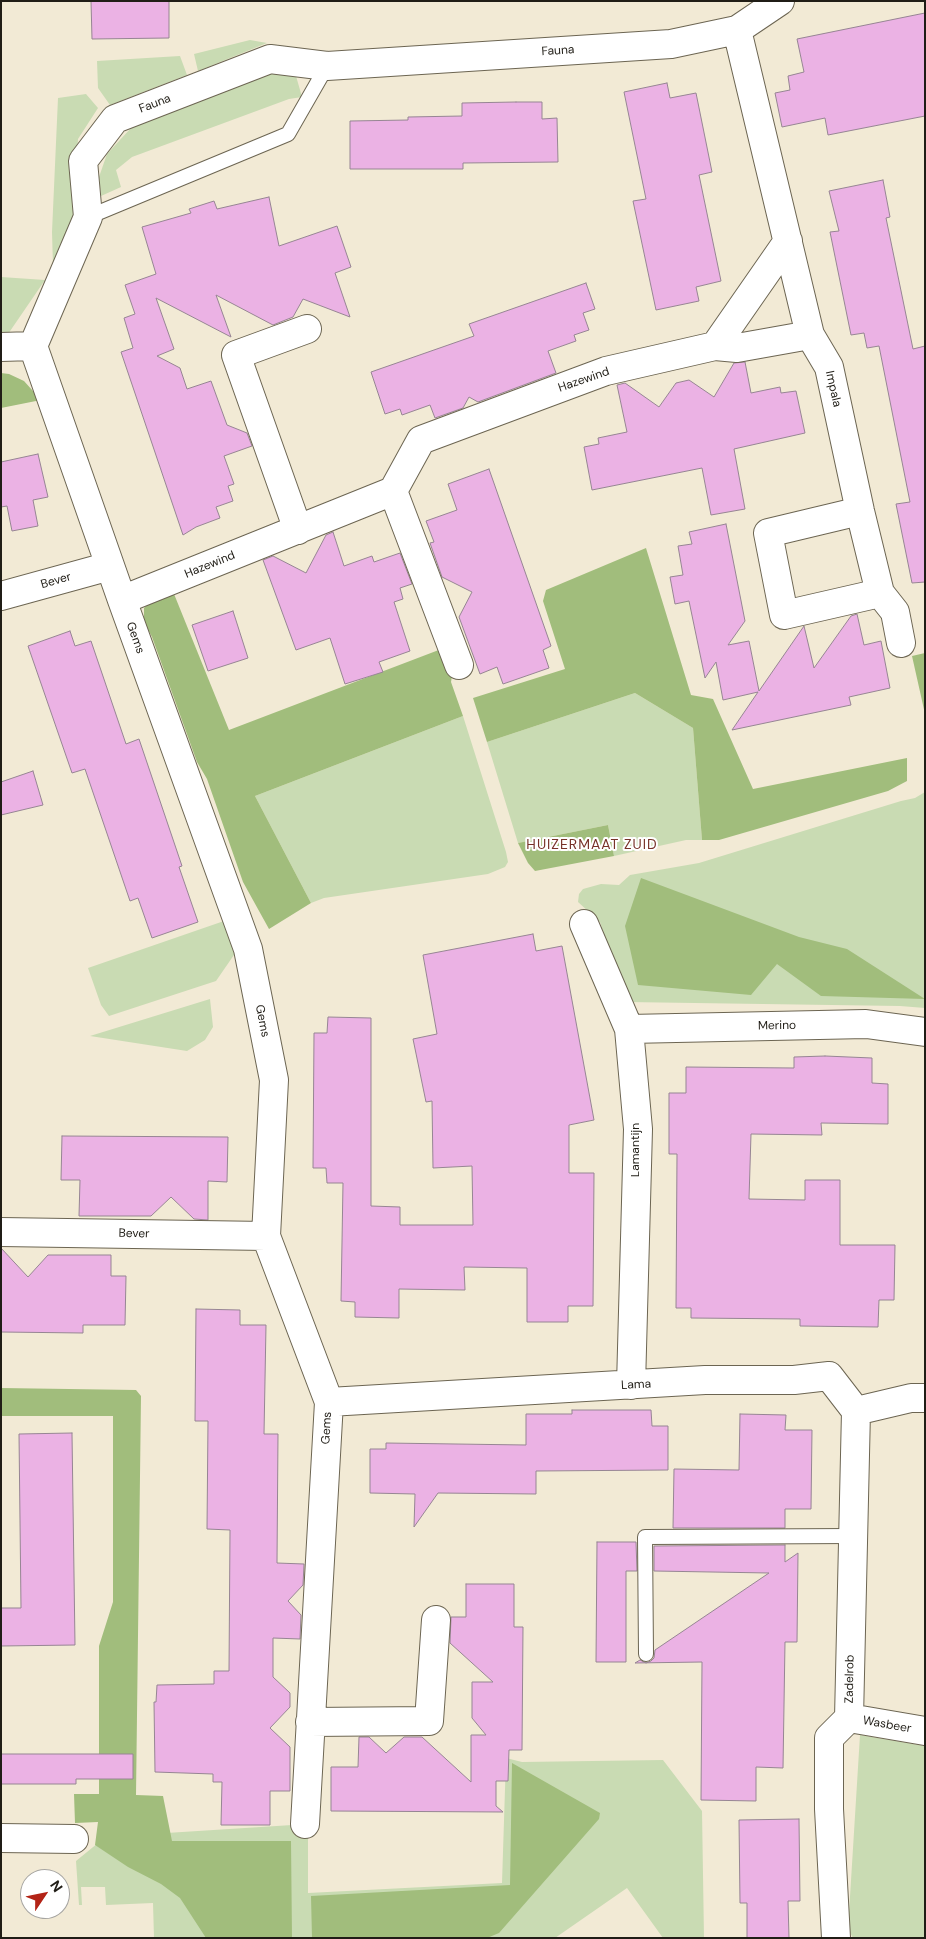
<!DOCTYPE html>
<style>
body{margin:0}
#map{position:relative;width:926px;height:1939px;overflow:hidden;background:#f2ead5;font-family:"DM Sans",sans-serif}
canvas{display:block}
.frame{position:absolute;inset:0;border:2px solid #201d16;pointer-events:none}
.north{position:absolute;left:20px;top:1869px;width:50px;height:50px;box-sizing:border-box;background:#fff;border:1px solid #a6a5a2;border-radius:50%;rotate:56deg;font-size:14px;font-weight:700;line-height:20px;text-align:center;color:#201d16}
.north::after{content:'';display:block;margin:auto;width:18px;height:22px;background:#b32417;clip-path:polygon(50% 0,100% 100%,50% 72%,0 100%)}
</style>
<div id="map">
<canvas width="926" height="1939"></canvas>
<div class="frame"></div>
<div class="north">N</div>
</div>
<script>
const g = document.querySelector('canvas').getContext('2d');
g.lineJoin = 'round';
function fill(path, color) { g.fillStyle = color; g.fill(path, 'evenodd'); }
const toPath = rows => new Path2D(rows.map(r => 'M' + r).join(''));
function strokePath(path, color, width, dash) { g.strokeStyle = color; g.lineWidth = width; g.lineCap = dash ? 'butt' : 'round'; g.setLineDash(dash || []); g.stroke(path); }
function label(font, color, halo, rows, align = 'center') {
  g.font = font + ' "DM Sans",sans-serif'; g.lineWidth = 4; g.setLineDash([]); g.textBaseline = 'middle'; g.strokeStyle = halo; g.fillStyle = color; for (const [text, x, y, turn = 0] of rows) {
    g.save(); g.translate(x, y); g.rotate((+turn || 0) * Math.PI / 180); g.textAlign = isNaN(turn) ? turn : align; if (halo) g.strokeText(text, 0, 0); g.fillText(text, 0, 0); g.restore();
  }
}
fill(toPath([
 [250,40,267,43,198,71,194,54],
 [180,56,187,75,110,105,98,88,97,61],
 [270,70,296,76,302,97,289,99,132,157,116,170,121,187,101,196,99,177,107,154,131,128],
 [86,94,98,108,78,139,73,219,53,266,52,232,58,98],
 [1,277,45,280,6,337,1,337],
 [635,693,693,728,702,840,686,840,614,856,608,825,518,843,487,742],
 [463,716,506,852,508,862,505,867,488,874,324,898,311,903,255,796],
 [925,792,925,1008,900,1006,626,1002,600,922,578,902,579,894,583,889,601,884,619,885,630,875,699,863,901,801,915,798],
 [224,921,236,952,216,981,109,1016,101,1005,88,968],
 [210,999,213,1027,205,1040,187,1051,90,1036],
 [860,1735,925,1746,925,1938,853,1938,848,1929],
 [506,1758,522,1762,663,1760,702,1811,704,1938,663,1938,627,1888,555,1938,154,1938,153,1903,106,1905,105,1887,81,1887,82,1905,79,1905,76,1861,98,1843,135,1835,308,1824,308,1893,502,1883]
]), '#c9dbb3');
fill(toPath([
 [1,373,9,374,24,381,41,400,1,408],
 [646,548,691,695,713,699,753,789,907,758,907,781,888,791,719,840,702,840,693,728,635,693,487,742,473,698,565,669,543,601,546,590],
 [172,589,229,730,444,648,453,670,451,682,463,716,255,796,311,903,269,929,243,882,207,779,197,762,152,637,144,622,144,608,152,600],
 [925,653,925,714,912,656],
 [608,825,614,856,535,871,528,863,518,843],
 [641,878,799,937,847,949,925,999,821,996,777,964,751,995,638,985,625,926],
 [1,1388,136,1390,141,1396,136,1795,163,1796,172,1841,291,1841,292,1938,206,1938,180,1898,161,1884,128,1867,95,1845,98,1822,75,1823,74,1794,99,1794,99,1646,113,1602,113,1416,1,1416],
 [512,1763,600,1813,599,1819,499,1933,487,1938,312,1938,311,1896,510,1885]
]), '#a1bd7c');
const building = toPath([
 [91,1,169,1,169,38,92,39,91,1],
 [925,13,925,116,828,135,825,118,782,127,775,93,790,90,788,76,804,72,797,39,925,13],
 [667,83,670,98,696,93,712,172,699,175,721,281,696,287,699,301,656,310,633,201,646,199,624,92,667,83],
 [516,102,542,102,542,119,557,118,558,162,463,163,463,169,350,169,350,121,408,120,408,117,462,116,462,103,516,102],
 [883,180,890,217,886,218,913,349,925,346,925,582,912,583,896,504,910,502,879,346,867,348,864,333,851,335,830,232,839,231,829,191,883,180],
 [269,197,279,246,337,226,351,267,335,273,350,317,303,299,293,317,273,325,216,295,231,337,156,298,174,349,157,356,180,368,187,389,211,381,227,425,247,433,252,446,224,456,234,484,228,486,233,501,216,507,220,518,196,527,183,535,121,352,133,348,124,318,135,314,125,285,156,274,142,227,191,213,189,209,214,201,217,209,269,197],
 [586,283,595,309,583,313,589,330,574,335,576,341,548,351,556,373,478,402,469,397,463,408,435,418,430,405,402,415,400,409,385,414,371,372,474,336,469,324,586,283],
 [745,362,751,393,780,387,781,393,796,391,805,433,734,449,745,509,711,515,702,468,592,490,584,447,599,444,598,438,627,432,617,385,625,383,659,407,676,383,689,380,714,397,734,363,745,362],
 [38,454,48,497,33,500,38,526,12,531,7,506,1,507,1,462,38,454],
 [489,469,551,646,543,650,549,668,503,684,497,667,480,674,459,617,472,592,442,577,430,543,434,542,426,521,457,510,448,484,489,469],
 [726,524,745,621,728,645,749,641,759,691,804,626,814,668,851,616,857,614,864,645,881,641,890,688,849,697,851,705,732,730,758,692,723,700,716,662,705,678,689,601,675,604,670,577,683,575,678,546,692,544,689,532,726,524],
 [333,532,344,566,372,556,374,562,400,553,412,584,400,588,403,599,394,602,410,651,379,662,383,672,345,684,330,638,296,650,263,560,273,556,306,573,326,535,333,532],
 [233,611,248,658,208,671,192,625,233,611],
 [70,631,75,646,91,641,126,744,139,739,182,866,179,867,198,922,152,938,138,898,130,901,85,769,72,773,28,646,70,631],
 [33,771,43,805,1,815,1,782,33,771],
 [533,934,536,951,562,946,594,1120,569,1125,569,1173,594,1173,593,1306,568,1306,568,1322,527,1322,527,1268,464,1267,465,1290,399,1289,399,1318,355,1317,355,1302,341,1301,343,1183,327,1183,326,1168,313,1168,314,1033,327,1033,328,1017,371,1018,371,1206,400,1207,400,1225,473,1225,472,1166,433,1168,432,1101,426,1102,413,1039,437,1034,423,955,533,934],
 [825,1056,872,1058,872,1083,888,1084,888,1124,821,1123,822,1135,751,1134,749,1199,805,1200,805,1180,840,1180,840,1245,895,1245,894,1300,879,1300,878,1327,800,1326,800,1319,691,1318,691,1308,676,1308,677,1154,669,1154,669,1093,686,1093,686,1067,794,1068,794,1057,825,1056],
 [62,1136,228,1137,227,1182,208,1181,208,1220,194,1219,171,1197,151,1216,79,1216,80,1180,61,1180,62,1136],
 [1,1248,28,1277,48,1255,111,1255,111,1276,126,1276,125,1325,83,1325,83,1333,1,1332,1,1248],
 [196,1309,240,1310,240,1325,266,1325,264,1434,278,1434,277,1563,304,1564,303,1585,288,1601,301,1615,300,1639,273,1638,273,1677,290,1693,290,1707,270,1728,290,1747,290,1791,270,1791,270,1825,221,1825,222,1782,213,1782,213,1774,155,1772,154,1702,156,1702,157,1685,214,1684,214,1671,229,1671,230,1530,207,1529,208,1421,195,1421,196,1309],
 [572,1410,651,1410,652,1426,668,1426,668,1470,536,1471,536,1494,438,1493,414,1527,415,1494,370,1493,370,1449,386,1449,386,1443,526,1445,526,1414,572,1414,572,1410],
 [740,1414,786,1415,785,1430,812,1430,811,1509,785,1509,785,1528,673,1528,674,1469,739,1470,740,1414],
 [72,1433,75,1645,1,1646,1,1608,21,1608,19,1434,72,1433],
 [597,1542,636,1542,637,1571,626,1571,626,1662,596,1662,597,1542],
 [785,1545,785,1562,798,1553,797,1642,785,1642,783,1768,756,1767,756,1801,701,1800,702,1662,635,1663,640,1660,646,1663,651,1661,654,1658,655,1650,769,1573,654,1571,654,1546,785,1545],
 [466,1584,514,1584,514,1627,523,1627,522,1750,509,1750,508,1781,496,1781,496,1806,503,1812,331,1811,331,1767,358,1767,359,1737,369,1737,386,1753,404,1737,422,1737,471,1782,471,1735,486,1735,472,1718,472,1682,493,1682,450,1643,451,1617,466,1617,466,1584],
 [1,1754,133,1754,133,1779,76,1779,76,1784,1,1784,1,1754],
 [799,1819,800,1901,788,1901,789,1938,747,1938,747,1903,740,1903,739,1820,799,1819]
]);
fill(building, '#ebb2e4');
strokePath(building, '#968593', 1);
const service = toPath([
 [88,217,288,134,327,66],
 [646,1654,645,1537,853,1536]
]);
const minor = toPath([
 [737,30,810,335,829,367,860,511,880,593,895,612,901,643],
 [33,346,122,600,248,949,274,1080,266,1236,329,1402,305,1824],
 [715,346,788,241],
 [1,347,33,346,88,217,83,161,115,119,270,59,327,66,671,44,737,30,780,1],
 [393,491,459,665],
 [860,511,768,533,784,615,880,593],
 [298,530,236,355,307,329],
 [1,596,110,566],
 [122,600,393,491,421,440,606,371,715,346,737,348,810,335],
 [584,924,629,1029,638,1129,631,1385],
 [629,1029,866,1024,925,1032],
 [1,1232,266,1236],
 [329,1402,705,1380,794,1380,829,1376,856,1411],
 [856,1411,911,1398,925,1398],
 [849,1718,925,1731],
 [310,1722,429,1721,436,1620],
 [1,1838,74,1839],
 [836,1938,829,1809,829,1738,849,1718,856,1411]
]);
strokePath(service, '#6c6552', 16);
strokePath(minor, '#6c6552', 30);
strokePath(service, '#fff', 14);
strokePath(minor, '#fff', 28);
label('12px', '#201d16', '#fff', [
 ["Fauna",558,51,-4],
 ["Fauna",155,104,-21],
 ["Hazewind",584,380,-19],
 ["Impala",833,389,77],
 ["Hazewind",210,565,-22],
 ["Bever",56,581,-16],
 ["Gems",135,638,70],
 ["Gems",262,1021,79],
 ["Merino",777,1026,-1],
 ["Lamantijn",636,1150,-90],
 ["Bever",134,1234,1],
 ["Lama",636,1385,-3],
 ["Gems",327,1428,-87],
 ["Zadelrob",850,1679,-89],
 ["Wasbeer",887,1725,10]
]);
g.letterSpacing = '1px';
label('14px', '#773128', '#fff', [
 ["HUIZERMAAT ZUID",592,845]
]);
g.letterSpacing = '0px';
</script>
